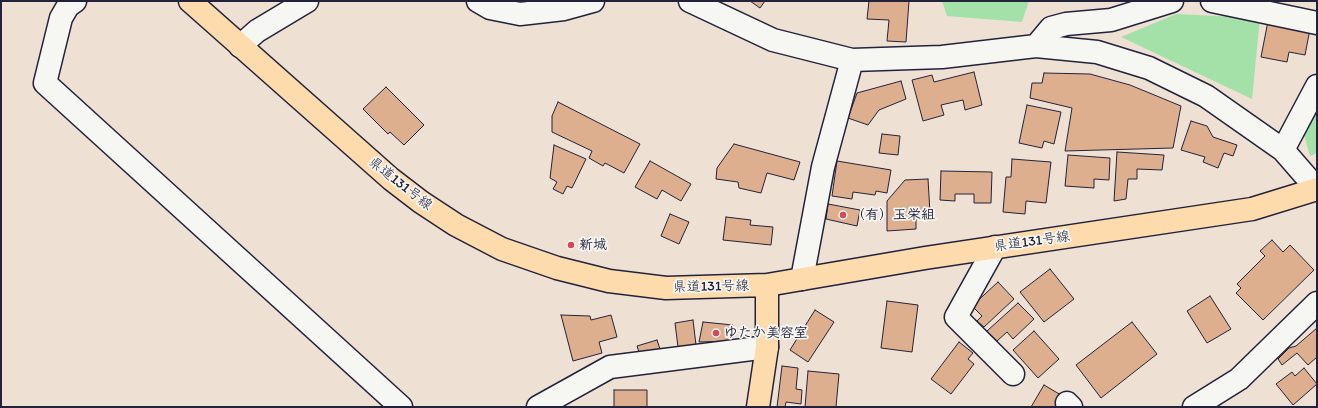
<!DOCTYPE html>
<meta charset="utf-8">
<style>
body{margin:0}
#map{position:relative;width:1318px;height:408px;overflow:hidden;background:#eee1d4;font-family:Itim,sans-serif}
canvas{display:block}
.frame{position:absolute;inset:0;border:2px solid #22223b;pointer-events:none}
</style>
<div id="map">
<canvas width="1318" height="408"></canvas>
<div class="frame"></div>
</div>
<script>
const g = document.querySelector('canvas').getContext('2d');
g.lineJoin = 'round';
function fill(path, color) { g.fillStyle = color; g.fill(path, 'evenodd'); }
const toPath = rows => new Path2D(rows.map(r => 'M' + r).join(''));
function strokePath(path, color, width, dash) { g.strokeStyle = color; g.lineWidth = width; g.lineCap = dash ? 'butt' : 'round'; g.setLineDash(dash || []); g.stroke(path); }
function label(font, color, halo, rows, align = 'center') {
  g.font = font + ' Itim,"Klee One",sans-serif'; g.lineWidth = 3.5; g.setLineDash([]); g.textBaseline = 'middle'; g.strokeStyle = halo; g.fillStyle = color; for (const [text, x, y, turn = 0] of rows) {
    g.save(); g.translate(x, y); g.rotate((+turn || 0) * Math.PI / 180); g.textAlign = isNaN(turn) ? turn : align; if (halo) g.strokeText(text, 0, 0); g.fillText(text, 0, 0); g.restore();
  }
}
fill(toPath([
 [942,1,1029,1,1022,22,947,16],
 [1176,14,1260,18,1252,99,1121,37],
 [1317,109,1317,153,1310,156,1304,135]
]), '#a4e1a8');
const building = toPath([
 [750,1,765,1,760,8,750,1],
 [869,1,909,1,906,42,887,41,889,20,867,19,869,1],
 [1268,21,1310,29,1305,55,1289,52,1287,62,1261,57,1268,21],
 [974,72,982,105,965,110,963,100,941,105,944,115,923,121,912,80,932,75,934,82,974,72],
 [1044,73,1090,74,1130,85,1181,106,1173,148,1065,151,1072,108,1030,98,1032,83,1042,83,1044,73],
 [901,81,906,99,879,110,868,125,848,118,857,93,901,81],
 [386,87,424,125,404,145,390,132,388,134,363,109,386,87],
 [558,102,640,144,624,173,605,163,603,166,589,158,592,151,552,132,552,116,558,102],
 [1027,105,1061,112,1054,144,1044,141,1042,148,1019,143,1027,105],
 [1191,121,1207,126,1213,137,1237,145,1233,156,1224,153,1218,168,1203,162,1205,157,1181,150,1191,121],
 [882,134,900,136,898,155,879,153,882,134],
 [734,144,800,162,794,180,767,173,761,193,739,188,738,182,716,179,717,168,734,144],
 [554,145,586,159,572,188,567,186,563,194,553,189,557,182,550,178,554,145],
 [1117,152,1164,155,1162,170,1137,169,1137,179,1128,179,1126,199,1114,201,1117,152],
 [1068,155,1110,158,1109,180,1094,179,1094,188,1065,186,1068,155],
 [1012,159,1051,162,1046,203,1026,201,1025,214,1003,212,1006,177,1011,177,1012,159],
 [650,161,691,184,681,201,662,190,657,199,635,187,650,161],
 [837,161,891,170,887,193,876,191,875,195,853,192,852,199,832,196,837,161],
 [941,171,992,172,991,203,974,203,974,194,955,194,955,201,940,200,941,171],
 [928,179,930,213,916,216,916,229,887,231,887,201,905,180,928,179],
 [828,204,860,210,857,226,826,219,828,204],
 [670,214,689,222,679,244,661,236,670,214],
 [726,217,751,220,750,225,773,227,771,245,723,240,726,217],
 [1272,240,1283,252,1290,245,1314,270,1263,320,1236,293,1241,288,1237,284,1265,256,1260,251,1272,240],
 [1050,269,1074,299,1044,322,1020,292,1050,269],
 [998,282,1014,299,984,327,977,321,982,316,972,306,998,282],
 [1210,296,1231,329,1207,343,1187,311,1210,296],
 [887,301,918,305,912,352,881,348,887,301],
 [1018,303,1034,319,1013,339,1007,332,997,341,987,331,1018,303],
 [815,310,834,322,808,362,790,350,815,310],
 [561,315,590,316,591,320,611,315,617,337,599,342,602,353,573,361,561,315],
 [693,320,696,345,678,347,675,323,693,320],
 [703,322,733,325,731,341,699,342,703,322],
 [1132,322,1157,354,1101,398,1076,365,1132,322],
 [1317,328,1317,357,1308,365,1297,353,1282,365,1278,359,1289,348,1296,346,1317,328],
 [1034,331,1059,359,1038,378,1013,350,1034,331],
 [657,340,660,349,639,352,637,346,657,340],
 [959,342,973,353,968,359,974,364,951,394,931,379,959,342],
 [782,366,798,368,796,389,802,390,801,404,786,402,785,407,777,407,782,366],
 [1304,368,1317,384,1293,405,1276,384,1292,372,1295,376,1304,368],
 [808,371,839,374,836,407,805,407,808,371],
 [1044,385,1061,395,1055,407,1031,407,1044,385],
 [614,390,647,390,647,407,614,407,614,390]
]);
fill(building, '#ddaf8e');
strokePath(building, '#22223b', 1);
const minor = toPath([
 [75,1,68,6,61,18,45,83,401,407],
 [478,1,490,8,520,14,564,9,593,1],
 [690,1,773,40,852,60,942,57,1036,46,1097,52,1149,68,1206,96,1283,150,1317,189],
 [1212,1,1317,23],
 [240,46,257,31,307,1],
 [1036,46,1051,28,1066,24,1111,20,1172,1],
 [1283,150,1317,86],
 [995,247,956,317,1013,374],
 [802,279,823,167,852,60],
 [1067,403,1071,407],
 [538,407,610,367,767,347],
 [1194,407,1239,379,1317,303]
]);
const major = toPath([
 [190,1,391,179,421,202,456,225,502,249,557,268,609,281,666,288,767,285,925,258,1252,209,1317,189],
 [758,407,767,347,767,285]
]);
strokePath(minor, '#22223b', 25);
strokePath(major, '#22223b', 25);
strokePath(minor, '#f6f6f2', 22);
strokePath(major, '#fedbac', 22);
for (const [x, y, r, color] of [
 [843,215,4,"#d1495b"],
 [571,245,4,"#d1495b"],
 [716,333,4,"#d1495b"]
]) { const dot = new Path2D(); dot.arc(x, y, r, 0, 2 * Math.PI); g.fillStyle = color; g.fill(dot); strokePath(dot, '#f6f6f2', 1.5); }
label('14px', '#22223b', '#f6f6f2', [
 ["県道131号線",400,184,38],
 ["県道131号線",1032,242,-8],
 ["県道131号線",711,287,-1]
]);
label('bold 14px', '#22223b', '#f6f6f2', [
 ["（有）玉栄組",851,215],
 ["新城",579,245],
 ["ゆたか美容室",724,333]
], 'left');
</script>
